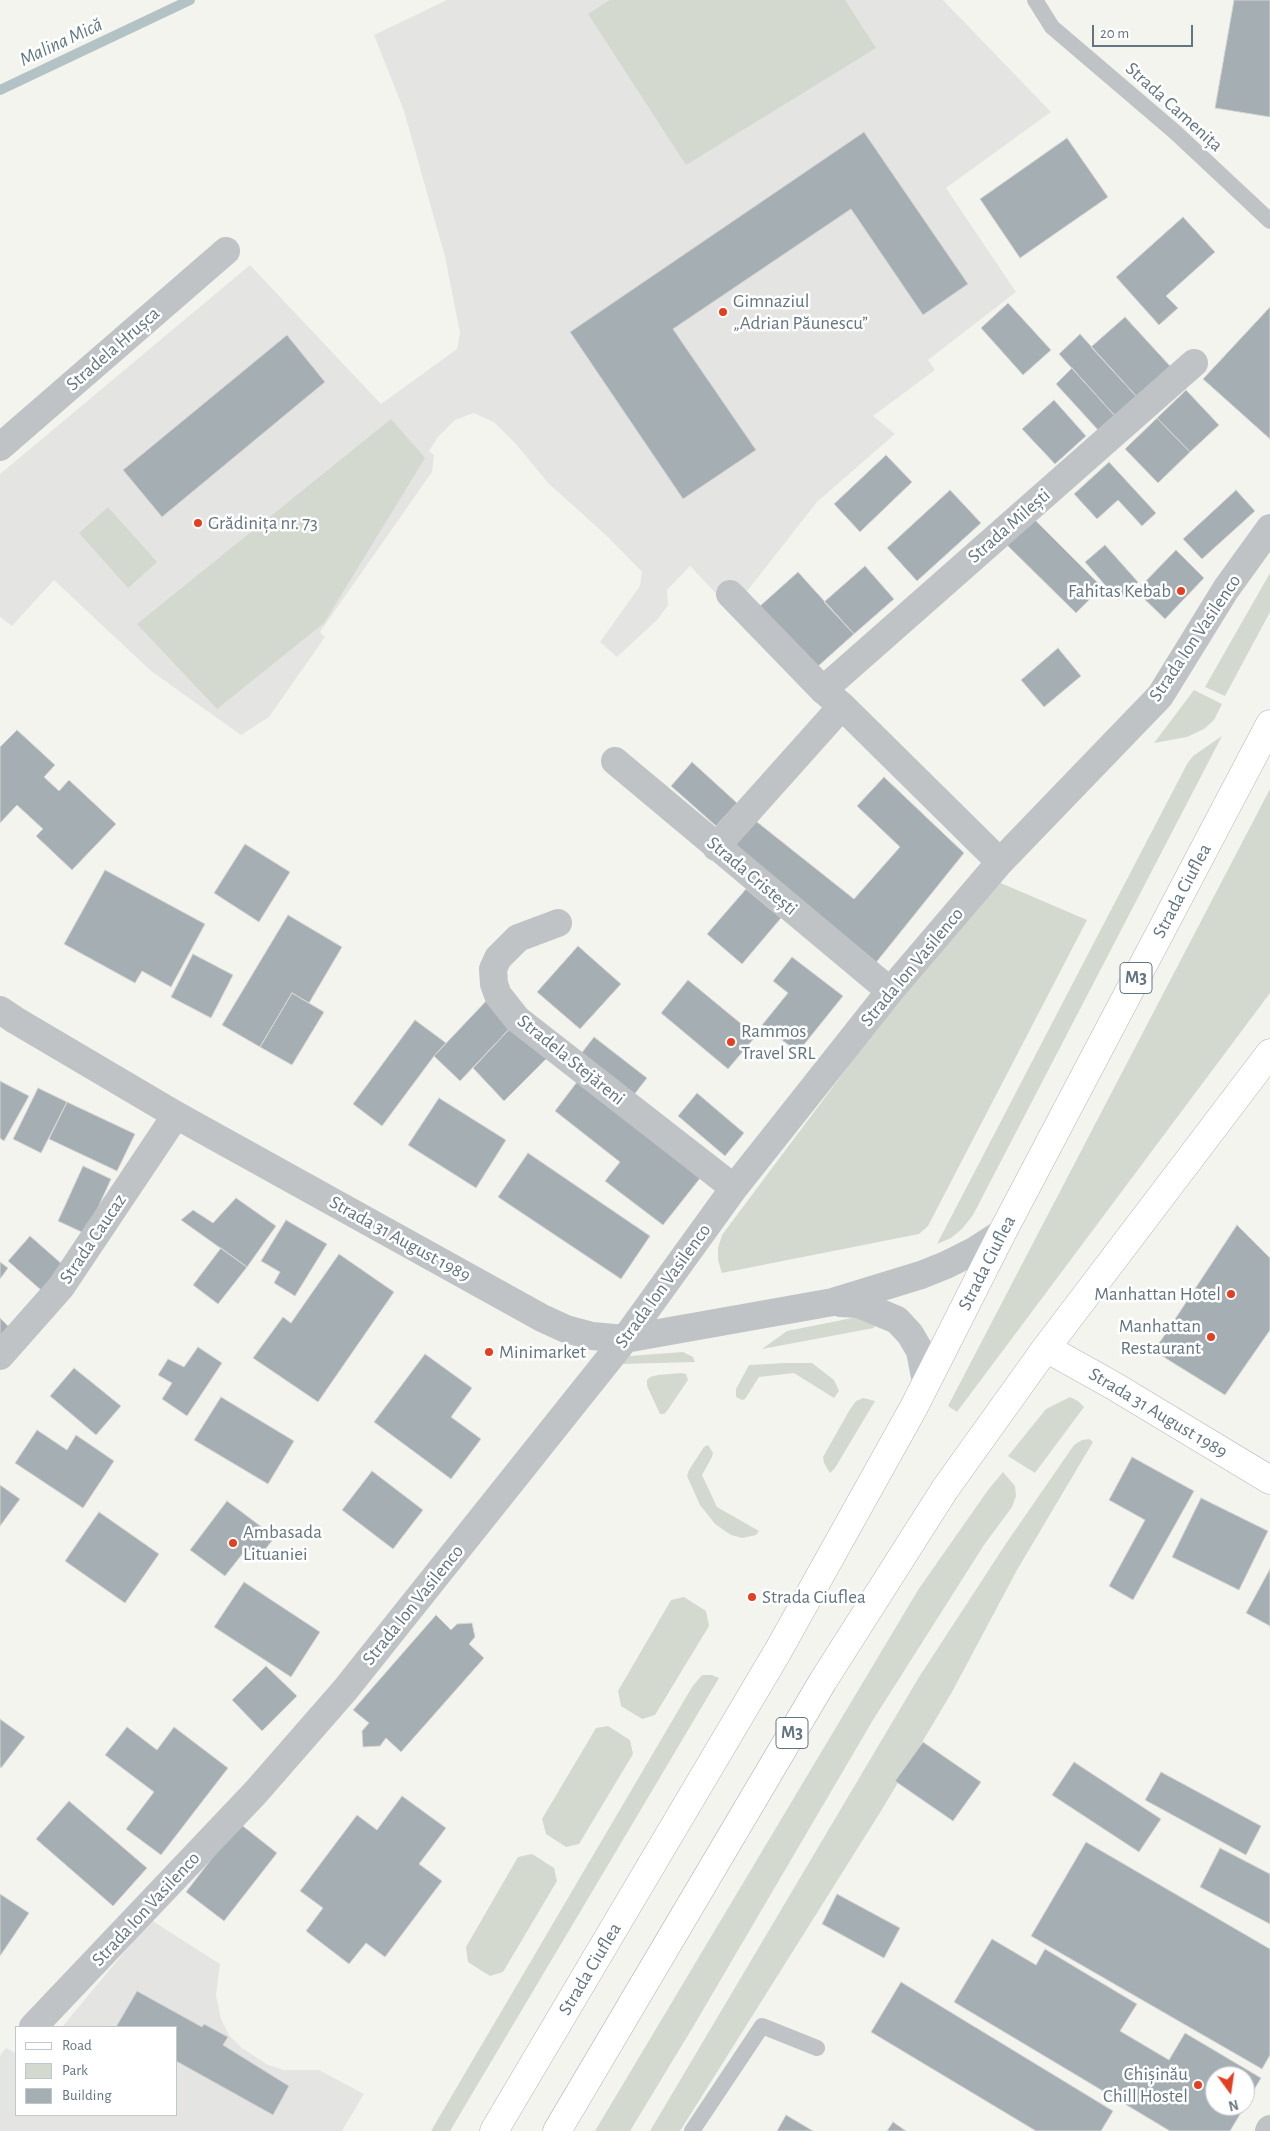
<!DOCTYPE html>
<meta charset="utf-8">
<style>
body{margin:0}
#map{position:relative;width:1270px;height:2131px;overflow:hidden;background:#f4f4ef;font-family:"Alegreya Sans",sans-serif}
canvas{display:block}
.legend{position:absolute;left:15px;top:2026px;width:162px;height:90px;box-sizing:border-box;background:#fff;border:1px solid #c1c8cd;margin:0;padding:6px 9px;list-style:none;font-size:15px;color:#637581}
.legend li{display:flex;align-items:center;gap:10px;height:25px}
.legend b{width:25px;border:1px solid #c1c8cd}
.north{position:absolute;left:1205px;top:2066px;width:50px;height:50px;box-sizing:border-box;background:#fff;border:1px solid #c1c8cd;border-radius:50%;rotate:166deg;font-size:14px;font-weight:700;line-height:20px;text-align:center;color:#637581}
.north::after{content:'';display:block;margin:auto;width:18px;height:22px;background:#e24021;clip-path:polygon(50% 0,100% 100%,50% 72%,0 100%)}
.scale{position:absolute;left:1092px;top:25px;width:101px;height:22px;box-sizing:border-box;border:2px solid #637581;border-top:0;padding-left:6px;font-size:15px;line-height:18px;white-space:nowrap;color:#637581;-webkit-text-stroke:4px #fff;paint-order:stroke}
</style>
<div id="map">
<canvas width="1270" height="2131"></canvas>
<ul class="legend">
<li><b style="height:6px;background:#fff"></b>Road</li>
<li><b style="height:14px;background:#d3d9cf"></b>Park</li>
<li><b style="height:14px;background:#a5aeb2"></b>Building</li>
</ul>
<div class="north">N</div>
<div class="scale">20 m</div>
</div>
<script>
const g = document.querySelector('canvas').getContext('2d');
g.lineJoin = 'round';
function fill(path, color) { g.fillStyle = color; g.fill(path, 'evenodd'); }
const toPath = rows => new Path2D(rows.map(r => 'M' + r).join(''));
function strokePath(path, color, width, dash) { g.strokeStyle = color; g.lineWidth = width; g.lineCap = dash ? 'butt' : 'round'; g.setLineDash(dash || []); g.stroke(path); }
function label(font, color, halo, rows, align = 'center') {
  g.font = font + ' "Alegreya Sans",sans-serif'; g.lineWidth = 5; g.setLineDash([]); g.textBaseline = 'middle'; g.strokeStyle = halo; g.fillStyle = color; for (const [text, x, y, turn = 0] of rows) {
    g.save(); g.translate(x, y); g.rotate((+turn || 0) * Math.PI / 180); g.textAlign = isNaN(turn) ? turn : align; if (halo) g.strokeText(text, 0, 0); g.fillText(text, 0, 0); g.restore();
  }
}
fill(toPath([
 [447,0,943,0,1051,112,946,188,1016,292,928,360,935,370,873,416,895,434,817,502,748,590,729,607,690,566,667,590,668,605,658,619,617,657,600,642,640,586,642,572,609,538,548,483,516,444,495,423,474,413,455,420,438,437,429,451,434,455,432,472,320,632,325,637,269,717,241,735,151,671,54,580,12,626,0,617,0,474,250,265,381,404,457,349,460,333,445,257,404,111,374,35],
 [151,1920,220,1964,216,1995,221,2019,229,2035,242,2048,268,2065,284,2070,319,2070,364,2094,342,2131,0,2131,0,2056,6,2048,16,2053,16,2115,176,2115,176,2027,62,2027]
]), '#e4e5e3');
fill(toPath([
 [610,0,845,0,876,48,686,165,588,14],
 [391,419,425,458,324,623,217,709,137,624],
 [108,507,157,562,128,588,79,533],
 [1270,573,1270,612,1225,696,1205,687],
 [1194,690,1222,704,1214,720,1204,729,1187,737,1154,743],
 [1222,736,973,1215,962,1229,951,1238,937,1244,1187,764,1193,756],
 [1270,789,1270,993,957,1412,948,1406],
 [989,878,1087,920,928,1226,919,1234,722,1273,718,1260,718,1248,722,1235],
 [857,1317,875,1325,874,1328,762,1349,787,1331],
 [683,1352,693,1357,695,1362,621,1364,629,1356],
 [786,1363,812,1363,834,1380,839,1391,834,1398,794,1373,759,1377,745,1399,742,1400,736,1397,736,1389,749,1365],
 [681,1373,686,1374,688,1380,667,1411,664,1414,660,1414,647,1386,647,1380,650,1377,658,1375],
 [1070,1397,1078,1401,1084,1407,1035,1473,1008,1456,1046,1409],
 [863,1398,875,1401,835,1468,830,1473,824,1463,823,1457,849,1411,856,1401],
 [1089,1439,1093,1442,1017,1570,952,1692,881,1811,680,2131,650,2131,919,1677,1007,1542,1074,1445,1082,1440],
 [708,1445,713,1453,712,1457,702,1475,717,1507,759,1531,756,1535,743,1538,731,1535,715,1524,700,1505,687,1476,689,1470,704,1447],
 [1003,1472,1015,1486,1016,1496,1012,1507,984,1545,873,1720,693,2027,630,2131,595,2131,918,1590,988,1490],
 [684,1597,706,1611,709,1626,655,1715,642,1719,621,1706,618,1691,671,1600],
 [702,1675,712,1675,719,1678,450,2131,431,2131,692,1687],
 [608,1726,630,1740,633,1754,579,1844,566,1847,546,1834,542,1819,596,1728],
 [532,1854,554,1868,557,1881,503,1972,490,1976,468,1962,466,1947,518,1857]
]), '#d3d9cf');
strokePath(toPath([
 [0,90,190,0]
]), '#b3c2c4', 10);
const building = toPath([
 [1234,0,1270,0,1270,117,1215,108,1234,0],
 [864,132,968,284,923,315,851,209,673,329,756,450,683,499,570,332,864,132],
 [1067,138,1108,197,1020,258,980,199,1067,138],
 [1183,217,1215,252,1166,296,1178,308,1159,325,1116,277,1183,217],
 [1008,303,1051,350,1023,375,981,328,1008,303],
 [1270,307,1270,439,1203,379,1270,307],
 [1125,317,1170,366,1137,397,1091,347,1125,317],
 [1080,334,1137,397,1115,416,1059,354,1080,334],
 [287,335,325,382,162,517,123,470,287,335],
 [1072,368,1115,416,1099,431,1056,384,1072,368],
 [1186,390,1219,425,1190,452,1157,418,1186,390],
 [1054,400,1086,436,1055,464,1022,429,1054,400],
 [1157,418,1190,452,1158,483,1125,449,1157,418],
 [886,455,912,482,860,532,834,504,886,455],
 [1109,462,1156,513,1142,526,1118,500,1097,519,1074,494,1109,462],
 [950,490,981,523,917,581,887,548,950,490],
 [1236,490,1255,511,1202,559,1183,539,1236,490],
 [1031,516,1102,587,1076,613,1005,543,1031,516],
 [1105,545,1138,582,1118,600,1085,562,1105,545],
 [1176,550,1204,578,1165,619,1136,591,1176,550],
 [865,566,894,599,854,634,824,602,865,566],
 [798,572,854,634,816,668,760,606,798,572],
 [1058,648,1081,676,1044,707,1021,680,1058,648],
 [17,730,55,765,44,777,59,791,69,780,116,824,72,870,36,836,43,829,17,805,0,823,0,747,17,730],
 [692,762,737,803,716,826,671,786,692,762],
 [884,777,964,853,874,965,727,849,752,818,854,899,900,847,857,806,884,777],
 [245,844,290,872,259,922,214,893,245,844],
 [105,870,205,924,171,987,142,971,135,983,64,944,105,870],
 [746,889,781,918,742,964,707,934,746,889],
 [288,915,342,947,309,1003,292,993,260,1047,222,1025,288,915],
 [578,946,621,984,580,1029,537,992,578,946],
 [193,954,233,975,211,1018,171,997,193,954],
 [792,957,843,996,798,1052,762,1025,788,993,773,981,792,957],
 [688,980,756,1036,728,1069,661,1013,688,980],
 [292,993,324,1012,292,1065,260,1047,292,993],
 [489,998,516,1022,460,1081,434,1056,489,998],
 [415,1020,446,1043,434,1056,382,1126,353,1104,415,1020],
 [516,1022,549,1056,504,1101,473,1068,516,1022],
 [594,1037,647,1078,633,1096,580,1055,594,1037],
 [0,1081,29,1096,4,1141,0,1138,0,1081],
 [577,1082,701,1177,663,1225,605,1181,620,1162,555,1111,577,1082],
 [38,1088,67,1102,41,1153,13,1139,38,1088],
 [697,1093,744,1133,725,1156,678,1116,697,1093],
 [439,1098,506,1140,476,1188,408,1145,439,1098],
 [67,1102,135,1134,117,1171,49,1139,67,1102],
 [528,1153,650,1236,621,1279,498,1197,528,1153],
 [83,1166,111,1179,86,1234,58,1221,83,1166],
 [236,1198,276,1226,247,1267,181,1220,193,1210,213,1223,236,1198],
 [286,1220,327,1244,295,1296,274,1283,280,1272,261,1261,286,1220],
 [1237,1225,1270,1258,1270,1330,1225,1395,1154,1351,1237,1225],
 [30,1236,63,1265,41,1290,8,1261,30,1236],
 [221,1248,247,1267,218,1304,193,1285,221,1248],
 [339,1254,394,1292,318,1402,253,1358,283,1317,291,1323,339,1254],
 [0,1262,8,1268,0,1279,0,1262],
 [0,1318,16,1334,0,1350,0,1318],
 [198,1347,222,1363,187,1416,162,1399,172,1383,158,1375,168,1359,184,1367,198,1347],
 [425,1354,472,1388,451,1417,481,1439,451,1479,374,1422,425,1354],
 [74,1368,121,1406,96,1435,50,1396,74,1368],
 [221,1397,294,1441,268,1484,194,1440,221,1397],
 [37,1430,67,1450,76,1435,114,1461,83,1508,15,1463,37,1430],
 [1132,1457,1194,1491,1133,1600,1109,1586,1145,1520,1109,1500,1132,1457],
 [372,1471,423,1510,393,1549,342,1510,372,1471],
 [0,1485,20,1499,0,1526,0,1485],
 [1201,1498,1268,1531,1239,1590,1172,1557,1201,1498],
 [227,1501,275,1537,259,1557,247,1548,225,1576,190,1550,227,1501],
 [99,1512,159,1554,125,1603,65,1561,99,1512],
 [1270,1569,1270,1626,1246,1613,1270,1569],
 [244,1582,320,1632,291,1677,214,1627,244,1582],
 [436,1615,451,1630,457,1624,472,1623,475,1637,469,1644,484,1658,401,1752,386,1738,380,1746,363,1747,362,1731,369,1723,353,1710,436,1615],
 [266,1666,297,1696,262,1731,232,1700,266,1666],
 [0,1719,25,1737,1,1768,0,1766,0,1719],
 [127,1727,157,1750,174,1727,228,1768,161,1855,126,1829,154,1792,105,1755,127,1727],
 [923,1742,981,1782,953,1821,895,1781,923,1742],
 [1074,1762,1161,1819,1139,1852,1052,1795,1074,1762],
 [1161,1772,1261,1826,1246,1855,1145,1800,1161,1772],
 [402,1796,446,1828,419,1864,442,1881,385,1957,366,1943,349,1964,306,1931,323,1908,300,1891,357,1815,377,1830,402,1796],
 [69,1801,147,1868,113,1906,36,1839,69,1801],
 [239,1823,277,1853,224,1921,186,1892,239,1823],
 [1086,1842,1270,1949,1270,2055,1262,2069,1031,1936,1086,1842],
 [1220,1848,1270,1874,1270,1924,1200,1887,1220,1848],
 [0,1894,29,1913,0,1956,0,1894],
 [837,1894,900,1928,884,1958,822,1924,837,1894],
 [992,1939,1036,1965,1045,1949,1137,2004,1120,2031,1169,2060,1185,2033,1261,2078,1245,2105,1245,2076,1215,2076,1215,2106,1245,2106,1230,2131,1170,2131,954,2002,992,1939],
 [901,1982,1113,2111,1101,2131,1036,2131,871,2032,901,1982],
 [137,1991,202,2027,204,2024,228,2037,223,2045,289,2086,273,2115,176,2061,176,2027,116,2027,137,1991],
 [786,2115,813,2131,777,2131,786,2115],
 [893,2122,906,2131,887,2131,893,2122]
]);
fill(building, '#a5aeb2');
strokePath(building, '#d5d5d2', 1);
const secondary = toPath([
 [1046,1348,1114,1386,1270,1480]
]);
const highway = toPath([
 [494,2131,778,1651,914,1407,1002,1233,1270,724],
 [557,2131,823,1681,945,1489,1046,1348,1270,1053]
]);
strokePath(secondary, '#b1b7bb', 29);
strokePath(highway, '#b0b4b7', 29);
strokePath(toPath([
 [1035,0,1052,27,1175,132,1270,221],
 [692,2131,762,2026,817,2048]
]), '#bfc3c6', 16);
strokePath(toPath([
 [0,447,226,251],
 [730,594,823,690,842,706,1000,862],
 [823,690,1194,363],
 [615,761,890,991],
 [716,847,842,706],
 [558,923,518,938,498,958,493,969,494,984,498,995,517,1019,734,1188],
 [0,1010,15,1020,176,1115,542,1318,566,1329,592,1336,625,1339,833,1302,921,1275,946,1265,974,1251,1002,1233],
 [840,1303,859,1304,897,1320,910,1334,920,1351,926,1382],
 [0,1356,61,1287,176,1115],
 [33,2027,256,1792,345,1690,625,1339,734,1188,890,991,1000,862,1160,696,1226,589,1270,528],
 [1269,2131,1270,2129]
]), '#bfc3c6', 28);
strokePath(secondary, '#fff', 28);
strokePath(highway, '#fff', 28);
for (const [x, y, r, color] of [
 [723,312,5,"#e24021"],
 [198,523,5,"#e24021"],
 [1181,591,5,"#e24021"],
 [731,1042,5,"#e24021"],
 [1231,1294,5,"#e24021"],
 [1211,1337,5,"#e24021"],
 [489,1352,5,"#e24021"],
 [233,1543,5,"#e24021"],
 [752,1597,5,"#e24021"],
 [1198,2085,5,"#e24021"]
]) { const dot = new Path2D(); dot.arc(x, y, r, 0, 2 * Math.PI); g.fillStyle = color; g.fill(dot); strokePath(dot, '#fff', 2); }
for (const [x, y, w] of [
 [1136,978,32],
 [792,1733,32]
]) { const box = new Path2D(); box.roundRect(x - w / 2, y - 15.5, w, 31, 4); g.fillStyle = '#fff'; g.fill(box); strokePath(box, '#637581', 1); }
label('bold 18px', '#637581', null, [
 ["M3",1136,978],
 ["M3",792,1733]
]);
label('19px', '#637581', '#fff', [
 ["Strada Camenița",1174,107,42],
 ["Stradela Hrușca",113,349,-41],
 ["Strada Milești",1009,526,-41],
 ["Strada Ion Vasilenco",1195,638,-56],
 ["Strada Cristești",752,876,40],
 ["Strada Ciuflea",1182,891,-62],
 ["Strada Ion Vasilenco",912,967,-50],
 ["Stradela Stejăreni",571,1060,39],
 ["Strada Caucaz",93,1239,-56],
 ["Strada 31 August 1989",400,1239,29],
 ["Strada Ciuflea",987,1263,-63],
 ["Strada Ion Vasilenco",663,1286,-54],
 ["Strada 31 August 1989",1158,1413,31],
 ["Strada Ion Vasilenco",413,1605,-51],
 ["Strada Ion Vasilenco",146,1909,-47],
 ["Strada Ciuflea",590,1969,-59]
]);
label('19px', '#637581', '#fff', [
 ["Gimnaziul",733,301],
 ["„Adrian Păunescu”",733,323],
 ["Grădinița nr. 73",208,523],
 ["Fahitas Kebab",1171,591,"right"],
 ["Rammos",741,1031],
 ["Travel SRL",741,1053],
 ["Manhattan Hotel",1221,1294,"right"],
 ["Manhattan",1201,1326,"right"],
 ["Restaurant",1201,1348,"right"],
 ["Minimarket",499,1352],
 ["Ambasada",243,1532],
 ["Lituaniei",243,1554],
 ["Strada Ciuflea",762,1597],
 ["Chișinău",1188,2074,"right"],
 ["Chill Hostel",1188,2096,"right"]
], 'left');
label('italic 20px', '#5e787f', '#fff', [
 ["Malina Mică",61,42,-25]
]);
</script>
